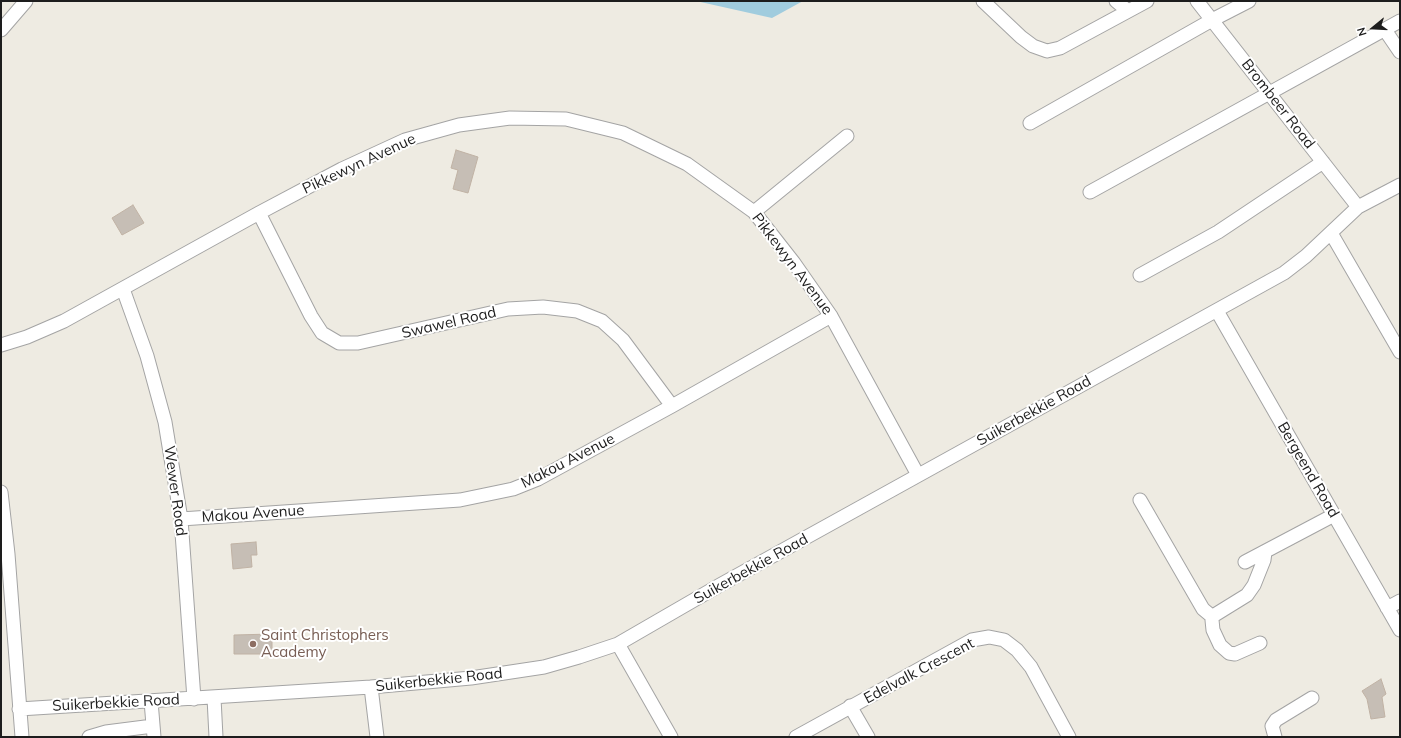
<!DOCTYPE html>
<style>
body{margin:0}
#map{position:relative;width:1401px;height:738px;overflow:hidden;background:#eeebe2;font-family:Mulish,sans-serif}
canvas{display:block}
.frame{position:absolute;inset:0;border:2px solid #1d1d1d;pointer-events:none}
.north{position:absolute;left:1353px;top:8px;width:40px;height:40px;-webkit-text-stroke:3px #fff;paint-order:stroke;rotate:252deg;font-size:11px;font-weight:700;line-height:16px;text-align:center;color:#1d1d1d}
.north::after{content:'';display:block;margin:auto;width:14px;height:18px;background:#1d1d1d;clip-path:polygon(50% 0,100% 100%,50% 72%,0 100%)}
</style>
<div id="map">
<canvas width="1401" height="738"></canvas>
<div class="frame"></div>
<div class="north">N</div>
</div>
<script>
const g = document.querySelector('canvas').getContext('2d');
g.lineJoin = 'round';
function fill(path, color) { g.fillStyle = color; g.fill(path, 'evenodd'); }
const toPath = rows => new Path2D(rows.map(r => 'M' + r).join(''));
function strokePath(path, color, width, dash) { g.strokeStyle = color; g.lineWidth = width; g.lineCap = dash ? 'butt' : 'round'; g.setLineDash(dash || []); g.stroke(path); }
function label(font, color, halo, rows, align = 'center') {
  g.font = font + ' Mulish,sans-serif'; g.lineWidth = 4; g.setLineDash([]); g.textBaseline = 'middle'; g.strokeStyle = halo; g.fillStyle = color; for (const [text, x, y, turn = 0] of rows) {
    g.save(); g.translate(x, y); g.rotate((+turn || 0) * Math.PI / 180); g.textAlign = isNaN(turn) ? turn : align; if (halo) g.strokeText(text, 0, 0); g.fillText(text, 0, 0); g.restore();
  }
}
fill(toPath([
 [696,1,803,1,772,18]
]), '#a0ccde');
const building = toPath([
 [456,150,478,157,468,193,453,189,458,170,451,168,456,150],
 [133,205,144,223,122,235,112,218,133,205],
 [256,542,257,555,251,555,252,567,233,569,231,544,256,542],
 [272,634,272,654,234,654,234,635,272,634],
 [1381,679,1386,694,1382,697,1385,717,1371,719,1367,699,1362,691,1381,679]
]);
fill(building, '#c6beb5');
strokePath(building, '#c0b2a4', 1);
const minor = toPath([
 [983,1,1021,37,1033,46,1047,51,1060,48,1147,1],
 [1116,1,1128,11],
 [1197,1,1358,207],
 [1,30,26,1],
 [1385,30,1400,52],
 [1030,123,1212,20,1249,1],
 [1090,192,1400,21],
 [754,212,847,136],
 [259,213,311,316,322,333,339,343,358,343,508,309,543,307,577,311,602,321,623,340,672,406],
 [1331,233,1400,352],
 [1140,275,1218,232,1323,162],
 [123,289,147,356,165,422,181,519,194,699],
 [1217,311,1400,630],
 [1,345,27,337,64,321,259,213,342,169,405,140,459,125,510,118,566,119,623,133,687,164,754,212,794,263,831,316,918,475],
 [1,492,8,554,22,737],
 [1140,500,1203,609,1209,614,1213,616],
 [181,519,460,500,513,489,538,479,672,406,831,316],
 [1245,562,1334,515],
 [1387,608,1400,601],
 [1260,643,1235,654,1229,653,1220,645,1213,630,1212,620,1213,616,1247,595,1254,585,1264,560,1265,552],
 [618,644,671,737],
 [371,687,377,737],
 [214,698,216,737],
 [151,701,154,737],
 [850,706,868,737],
 [19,709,371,687,471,678,544,667,579,657,618,644,720,585,1284,273,1306,256,1358,207,1400,185],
 [89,737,106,732,153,726],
 [796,737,972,640,989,637,1004,640,1017,650,1031,667,1069,737],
 [1275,737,1272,726,1276,720,1312,698]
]);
strokePath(minor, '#a4a4a4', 15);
strokePath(minor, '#fff', 13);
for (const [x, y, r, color] of [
 [253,644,4,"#8d6e63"]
]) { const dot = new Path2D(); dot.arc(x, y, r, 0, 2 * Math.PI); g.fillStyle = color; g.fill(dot); strokePath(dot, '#fff', 1.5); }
label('15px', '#1d1d1d', '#fff', [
 ["Brombeer Road",1278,104,52],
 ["Pikkewyn Avenue",359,164,-25],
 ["Pikkewyn Avenue",792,264,53],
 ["Swawel Road",449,323,-13],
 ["Suikerbekkie Road",1034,411,-29],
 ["Makou Avenue",568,461,-27],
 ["Bergeend Road",1308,470,60],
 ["Wewer Road",175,491,82],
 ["Makou Avenue",253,514,-4],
 ["Suikerbekkie Road",751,569,-29],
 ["Edelvalk Crescent",919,671,-28],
 ["Suikerbekkie Road",439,680,-6],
 ["Suikerbekkie Road",116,703,-3]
]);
label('15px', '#785e54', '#fff', [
 ["Saint Christophers",261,635],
 ["Academy",261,652]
], 'left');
</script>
